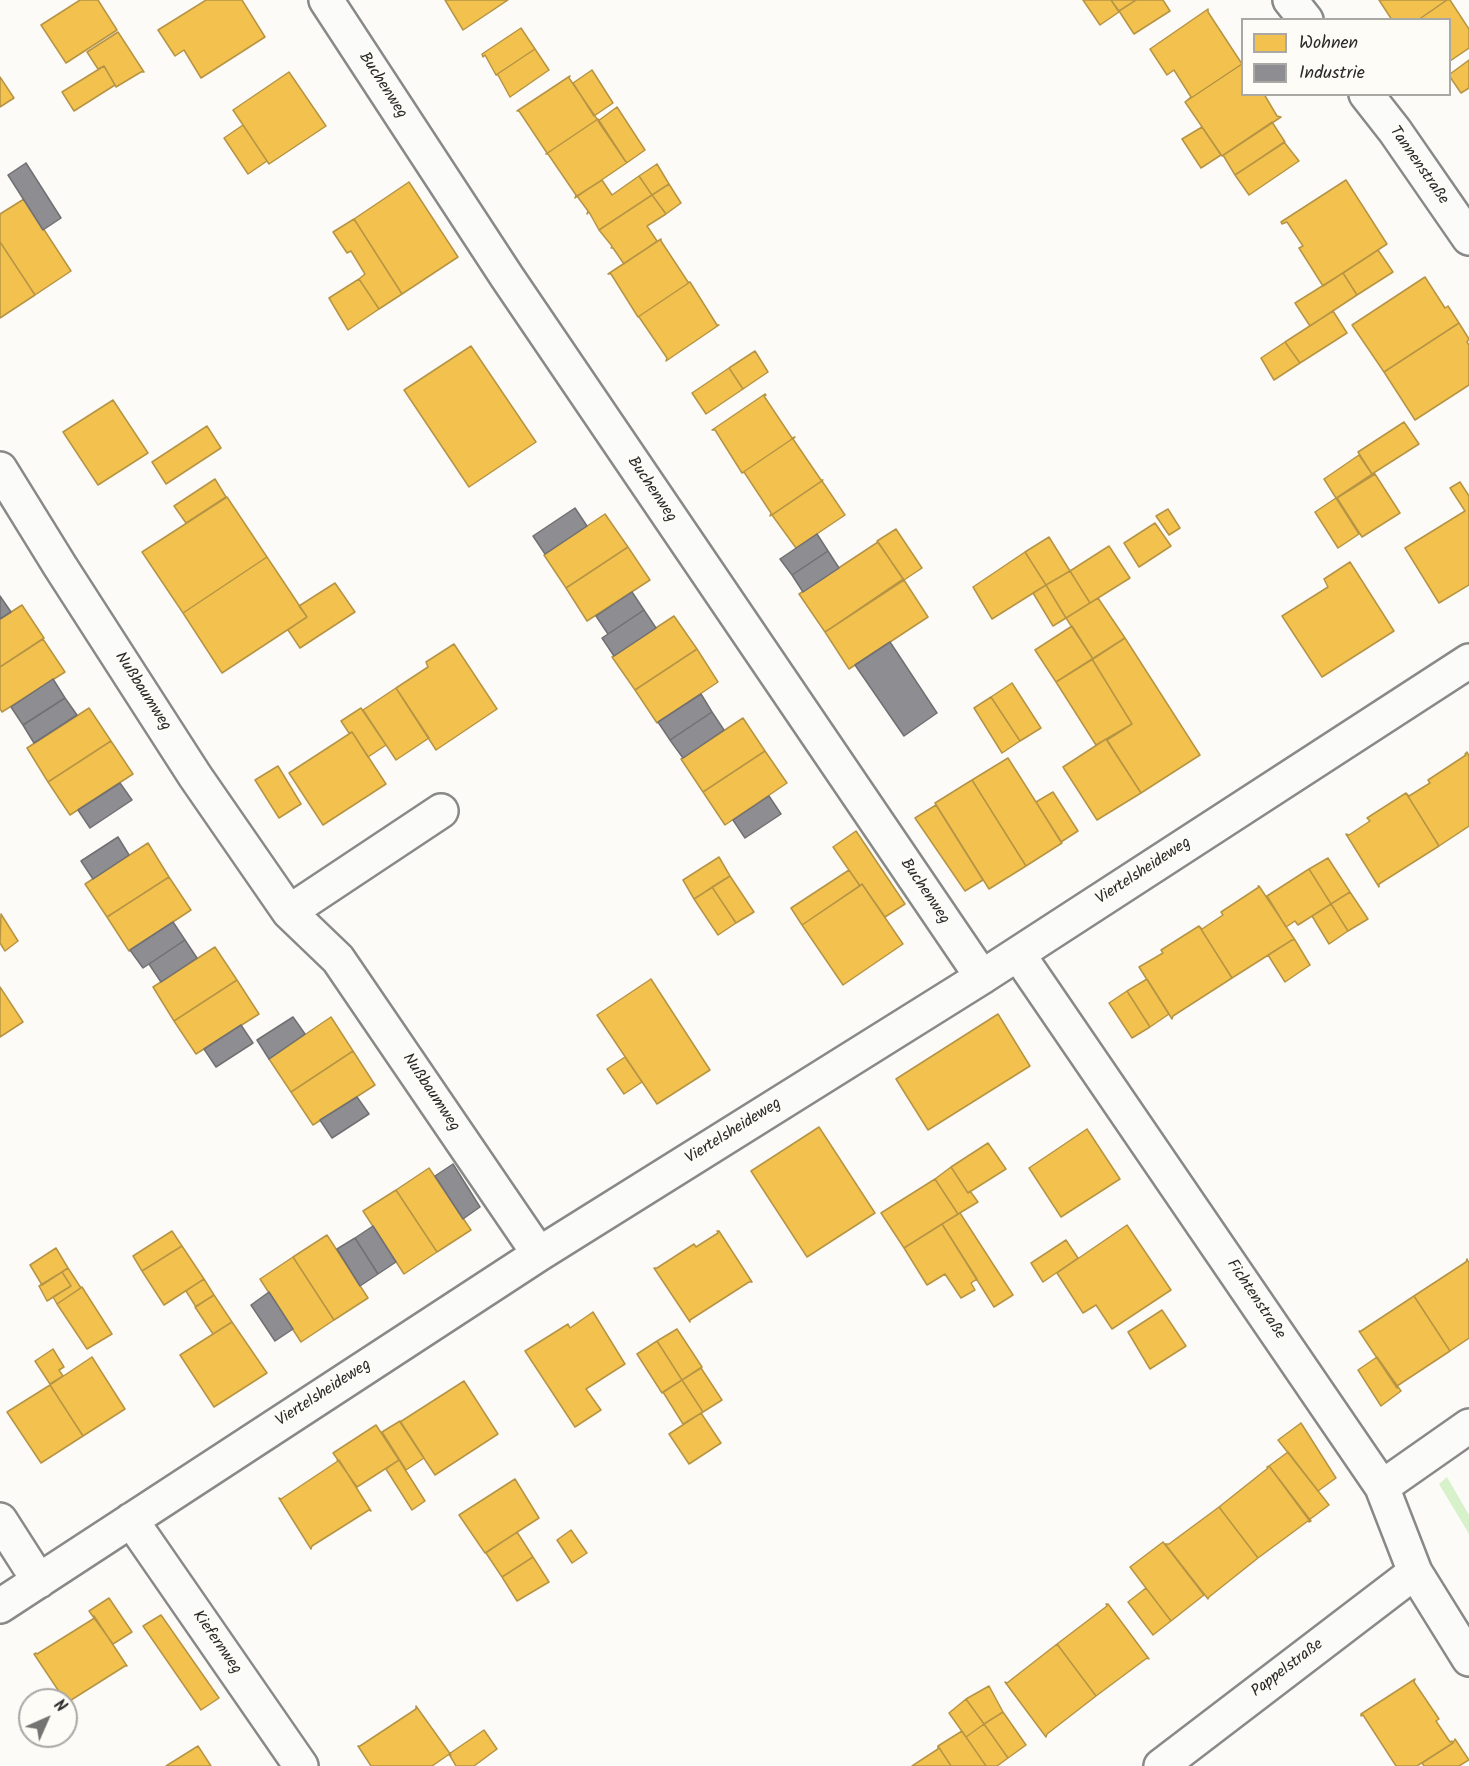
<!DOCTYPE html>
<meta charset="utf-8">
<style>
body{margin:0}
#map{position:relative;width:1469px;height:1766px;overflow:hidden;background:#fcfbf8;font-family:Kalam,sans-serif}
canvas{display:block}
.legend{position:absolute;left:1241px;top:18px;width:210px;height:78px;box-sizing:border-box;background:#fdfcf7;border:2px solid #a9a8a5;margin:0;padding:8px 10px;list-style:none;font-size:18px;color:#2b2b2b}
.legend li{display:flex;align-items:center;gap:12px;height:30px}
.legend b{width:30px;border:2px solid #a9a8a5}
.north{position:absolute;left:18px;top:1688px;width:60px;height:60px;box-sizing:border-box;background:#fdfcf7;border:2px solid #a9a8a5;border-radius:50%;rotate:45deg;font-size:16px;font-weight:700;line-height:24px;text-align:center;color:#2b2b2b}
.north::after{content:'';display:block;margin:auto;width:21px;height:27px;background:#747473;clip-path:polygon(50% 0,100% 100%,50% 72%,0 100%)}
</style>
<div id="map">
<canvas width="1469" height="1766"></canvas>
<ul class="legend">
<li><b style="height:16px;background:#f2c14e"></b>Wohnen</li>
<li><b style="height:16px;background:#8d8d92"></b>Industrie</li>
</ul>
<div class="north">N</div>
</div>
<script>
const g = document.querySelector('canvas').getContext('2d');
g.lineJoin = 'round';
function fill(path, color) { g.fillStyle = color; g.fill(path, 'evenodd'); }
const toPath = rows => new Path2D(rows.map(r => 'M' + r).join(''));
function strokePath(path, color, width, dash) { g.strokeStyle = color; g.lineWidth = width; g.lineCap = dash ? 'butt' : 'round'; g.setLineDash(dash || []); g.stroke(path); }
function label(font, color, halo, rows, align = 'center') {
  g.font = font + ' Kalam,sans-serif'; g.lineWidth = 6; g.setLineDash([]); g.textBaseline = 'middle'; g.strokeStyle = halo; g.fillStyle = color; for (const [text, x, y, turn = 0] of rows) {
    g.save(); g.translate(x, y); g.rotate((+turn || 0) * Math.PI / 180); g.textAlign = isNaN(turn) ? turn : align; if (halo) g.strokeText(text, 0, 0); g.fillText(text, 0, 0); g.restore();
  }
}
fill(toPath([
 [1447,1477,1469,1515,1469,1534,1439,1484]
]), '#d7f1cb');
const homes = toPath([
 [80,0,98,0,117,30,66,63,41,25,80,0],
 [206,0,242,0,265,37,201,78,184,50,175,56,158,30,206,0],
 [445,0,508,0,463,30,445,0],
 [1083,0,1111,0,1119,12,1100,25,1083,0],
 [1111,0,1136,0,1119,11,1111,0],
 [1136,0,1163,0,1170,11,1134,34,1119,11,1136,0],
 [1379,0,1447,0,1418,20,1392,20,1379,0],
 [1447,0,1450,0,1469,29,1469,48,1450,61,1450,20,1418,20,1447,0],
 [1208,9,1208,12,1242,64,1185,102,1191,97,1174,70,1167,75,1150,49,1208,9],
 [521,28,535,49,496,75,485,55,483,57,482,54,521,28],
 [118,32,144,72,141,72,116,87,104,66,98,69,87,52,118,32],
 [535,49,549,70,510,97,498,75,496,75,535,49],
 [1469,60,1469,88,1461,93,1450,77,1450,74,1469,60],
 [1242,64,1242,94,1264,94,1277,116,1281,117,1222,156,1185,102,1242,64],
 [104,66,115,85,74,111,62,92,104,66],
 [592,70,613,103,594,116,573,83,592,70],
 [289,72,326,126,269,164,233,110,289,72],
 [570,76,569,78,597,119,598,119,546,154,547,153,519,111,517,111,570,76],
 [0,77,14,98,0,107,0,77],
 [617,107,645,150,628,162,626,162,598,121,617,107],
 [598,119,626,162,628,162,575,198,576,195,548,154,546,154,598,119],
 [1272,122,1285,142,1235,175,1223,155,1272,122],
 [243,125,267,161,248,174,224,138,243,125],
 [1202,127,1221,155,1201,168,1182,139,1202,127],
 [1284,142,1299,161,1249,195,1235,175,1284,142],
 [657,164,669,184,652,195,639,176,657,164],
 [639,176,652,195,599,230,589,212,587,214,588,211,577,196,602,180,612,195,639,176],
 [1346,180,1387,244,1323,286,1299,248,1303,246,1287,222,1282,224,1281,222,1346,180],
 [409,182,458,257,402,294,354,219,409,182],
 [669,184,681,203,666,214,652,195,669,184],
 [652,195,666,214,647,226,657,241,624,264,613,248,611,248,612,246,599,230,652,195],
 [24,199,71,271,35,295,0,242,0,214,24,199],
 [354,219,402,294,379,309,359,279,365,274,351,251,347,253,333,232,354,219],
 [661,239,661,241,688,282,690,282,638,317,611,274,608,274,661,239],
 [0,242,35,295,0,318,0,242],
 [1378,250,1393,272,1357,295,1343,273,1378,250],
 [1343,273,1357,295,1310,326,1295,303,1343,273],
 [1425,277,1445,308,1448,306,1459,323,1384,372,1352,325,1425,277],
 [359,279,379,309,348,330,329,298,359,279],
 [690,282,717,325,719,325,666,361,667,358,639,317,638,317,690,282],
 [1333,311,1347,333,1300,363,1285,342,1333,311],
 [1459,323,1469,339,1467,342,1469,345,1469,385,1415,420,1384,372,1459,323],
 [1285,342,1300,363,1274,380,1261,358,1285,342],
 [471,346,536,442,469,487,404,390,471,346],
 [755,351,768,372,743,389,729,368,755,351],
 [729,368,743,389,706,414,692,393,729,368],
 [765,394,766,395,764,396,792,438,795,437,742,473,715,430,712,430,765,394],
 [113,400,148,453,98,485,63,432,113,400],
 [1404,422,1419,444,1372,474,1358,452,1404,422],
 [207,426,221,448,166,484,152,462,207,426],
 [795,437,793,439,821,480,823,480,770,516,771,513,744,472,742,473,795,437],
 [1359,455,1372,474,1336,498,1324,479,1359,455],
 [1375,474,1400,513,1362,537,1337,498,1375,474],
 [215,479,226,497,186,523,174,506,215,479],
 [822,481,845,515,796,548,772,515,822,481],
 [1460,482,1469,496,1469,585,1439,603,1405,548,1465,511,1450,488,1460,482],
 [227,497,267,557,183,613,142,552,227,497],
 [1336,498,1359,534,1338,548,1315,512,1336,498],
 [1168,509,1180,528,1169,535,1156,516,1168,509],
 [605,514,628,547,566,588,544,555,605,514],
 [1155,523,1171,546,1139,567,1124,543,1155,523],
 [896,529,922,568,904,580,877,541,896,529],
 [1049,537,1070,571,1046,585,1025,552,1049,537],
 [878,542,903,579,825,632,799,594,878,542],
 [1109,546,1130,578,1090,603,1070,571,1109,546],
 [628,547,650,580,587,621,566,588,628,547],
 [1025,552,1046,585,992,619,973,587,1025,552],
 [267,557,307,617,222,673,183,613,267,557],
 [1350,562,1394,631,1322,677,1282,616,1328,587,1324,579,1350,562],
 [1070,571,1090,603,1066,618,1046,585,1070,571],
 [904,580,928,617,849,669,825,632,904,580],
 [335,583,355,612,300,648,288,630,307,617,299,606,335,583],
 [1046,585,1066,618,1053,626,1033,593,1046,585],
 [1098,598,1125,638,1093,659,1066,618,1098,598],
 [22,605,44,638,0,667,0,619,22,605],
 [674,616,697,649,635,690,612,657,674,616],
 [1072,626,1093,659,1056,682,1035,650,1072,626],
 [1125,638,1200,755,1141,793,1107,740,1132,724,1092,659,1125,638],
 [43,639,65,672,2,712,0,709,0,667,43,639],
 [454,644,497,709,436,750,396,688,428,667,426,662,454,644],
 [697,649,718,682,657,723,635,690,697,649],
 [1092,659,1132,724,1096,745,1056,682,1092,659],
 [1012,683,1041,728,1020,741,991,697,1012,683],
 [396,688,429,738,396,760,363,710,396,688],
 [991,697,1020,741,1002,753,974,708,991,697],
 [89,708,111,741,48,782,27,748,89,708],
 [361,708,386,745,368,757,352,732,349,733,341,721,361,708],
 [743,718,765,751,703,792,681,759,743,718],
 [352,732,386,784,323,825,289,773,352,732],
 [1106,739,1141,793,1097,820,1063,767,1106,739],
 [111,741,133,774,70,815,48,782,111,741],
 [765,751,787,783,725,825,703,792,765,751],
 [1467,752,1469,756,1469,826,1439,846,1406,793,1409,796,1430,783,1428,780,1466,755,1465,754,1467,752],
 [1008,758,1062,843,1026,866,972,780,1008,758],
 [278,766,301,804,279,818,255,780,278,766],
 [972,780,1026,866,989,889,935,803,972,780],
 [1053,792,1078,831,1061,842,1036,802,1053,792],
 [1406,793,1439,846,1379,884,1379,887,1346,834,1349,835,1370,821,1367,818,1406,793],
 [936,805,983,880,965,891,915,818,936,805],
 [856,831,905,904,885,917,862,884,860,886,833,847,856,831],
 [148,843,169,877,107,917,85,884,148,843],
 [719,857,730,876,694,899,683,880,719,857],
 [1328,858,1350,892,1331,904,1309,869,1328,858],
 [1309,869,1331,904,1298,925,1295,921,1286,927,1267,896,1309,869],
 [849,870,860,886,802,925,791,908,849,870],
 [730,876,754,912,736,923,712,887,730,876],
 [169,877,191,910,129,951,107,917,169,877],
 [862,884,903,944,843,985,802,925,862,884],
 [1258,886,1259,886,1295,940,1292,940,1232,978,1199,926,1202,929,1223,915,1221,912,1259,887,1258,886],
 [712,887,736,923,718,935,694,899,712,887],
 [1350,892,1368,919,1348,931,1331,904,1350,892],
 [1331,904,1348,931,1329,944,1312,916,1331,904],
 [1,914,18,941,5,951,0,943,1,914],
 [1199,926,1232,978,1173,1016,1172,1019,1139,967,1163,953,1161,950,1199,926],
 [1292,940,1295,940,1310,965,1285,982,1268,955,1292,940],
 [215,947,237,980,174,1021,153,987,215,947],
 [651,979,710,1070,657,1104,597,1015,651,979],
 [1147,979,1169,1014,1150,1027,1127,991,1147,979],
 [237,980,259,1014,196,1054,174,1021,237,980],
 [0,987,23,1022,0,1037,0,987],
 [1127,991,1150,1027,1132,1038,1109,1003,1127,991],
 [998,1014,1030,1066,928,1130,896,1079,998,1014],
 [331,1017,353,1051,291,1092,269,1059,331,1017],
 [353,1051,375,1085,313,1125,291,1092,353,1051],
 [625,1057,642,1082,624,1094,607,1069,625,1057],
 [819,1127,875,1213,807,1257,751,1171,819,1127],
 [1087,1129,1120,1179,1061,1217,1029,1168,1087,1129],
 [988,1143,1006,1169,968,1193,951,1167,988,1143],
 [951,1167,968,1193,970,1191,978,1202,958,1214,935,1179,951,1167],
 [429,1168,471,1230,437,1252,396,1190,429,1168],
 [935,1179,958,1214,904,1248,881,1213,935,1179],
 [396,1190,437,1252,404,1274,363,1211,396,1190],
 [960,1213,1013,1295,994,1307,942,1224,960,1213],
 [942,1224,977,1279,971,1283,975,1290,961,1298,945,1274,927,1285,904,1248,942,1224],
 [1127,1225,1171,1290,1112,1329,1096,1305,1083,1313,1057,1273,1127,1225],
 [172,1231,182,1246,142,1271,133,1256,172,1231],
 [717,1231,719,1231,752,1282,749,1282,690,1320,690,1322,654,1268,657,1268,694,1244,696,1247,718,1233,717,1231],
 [327,1235,368,1298,334,1320,293,1257,327,1235],
 [1066,1240,1078,1258,1043,1282,1031,1263,1066,1240],
 [182,1246,204,1279,164,1305,142,1271,182,1246],
 [56,1248,68,1268,42,1285,30,1265,56,1248],
 [293,1257,334,1320,301,1342,260,1279,293,1257],
 [1467,1259,1469,1263,1469,1338,1450,1351,1414,1296,1466,1262,1467,1259],
 [68,1268,81,1288,57,1304,53,1297,71,1286,62,1272,68,1268],
 [62,1272,71,1286,47,1301,39,1286,62,1272],
 [204,1279,214,1295,196,1307,186,1291,204,1279],
 [82,1287,112,1334,87,1349,57,1304,82,1287],
 [214,1295,232,1322,213,1334,195,1307,214,1295],
 [1414,1296,1450,1351,1397,1386,1397,1388,1359,1331,1361,1331,1414,1296],
 [1162,1310,1186,1346,1150,1369,1128,1332,1162,1310],
 [593,1312,625,1364,586,1389,601,1410,575,1427,525,1351,568,1324,570,1328,593,1312],
 [232,1322,267,1373,214,1407,180,1355,232,1322],
 [677,1329,702,1367,682,1380,657,1341,677,1329],
 [657,1341,682,1380,662,1393,637,1354,657,1341],
 [53,1349,64,1367,59,1370,63,1376,50,1384,35,1361,53,1349],
 [92,1357,125,1409,83,1436,50,1385,92,1357],
 [1377,1357,1401,1391,1381,1406,1358,1370,1377,1357],
 [701,1368,722,1400,703,1412,682,1380,701,1368],
 [682,1380,703,1412,683,1424,663,1392,682,1380],
 [464,1381,498,1434,435,1475,400,1422,464,1381],
 [50,1385,83,1436,41,1463,7,1412,50,1385],
 [701,1413,721,1443,689,1464,669,1434,701,1413],
 [400,1421,424,1458,406,1470,382,1432,400,1421],
 [1301,1423,1336,1478,1318,1491,1278,1440,1301,1423],
 [376,1425,399,1460,357,1487,333,1453,376,1425],
 [1288,1452,1329,1505,1309,1520,1269,1466,1288,1452],
 [337,1460,339,1460,371,1511,369,1510,312,1546,311,1549,279,1498,281,1499,338,1461,337,1460],
 [399,1460,425,1501,412,1510,386,1469,399,1460],
 [1269,1466,1311,1521,1309,1522,1308,1521,1258,1558,1219,1507,1268,1468,1267,1467,1269,1466],
 [515,1479,539,1518,485,1553,459,1515,515,1479],
 [1219,1507,1258,1558,1209,1597,1208,1599,1165,1544,1169,1544,1219,1507],
 [571,1530,587,1553,572,1563,557,1540,571,1530],
 [517,1532,533,1557,502,1577,486,1553,517,1532],
 [1163,1542,1204,1595,1171,1621,1130,1567,1163,1542],
 [533,1557,549,1582,517,1601,502,1577,533,1557],
 [1146,1588,1171,1621,1153,1635,1128,1602,1146,1588],
 [109,1598,132,1632,113,1644,89,1611,109,1598],
 [1106,1604,1108,1604,1149,1659,1147,1658,1096,1696,1057,1644,1107,1606,1106,1604],
 [161,1615,219,1698,201,1710,143,1626,161,1615],
 [94,1616,127,1666,125,1666,68,1702,68,1705,34,1654,36,1653,37,1654,93,1619,94,1616],
 [1057,1644,1096,1696,1047,1734,1046,1737,1005,1682,1007,1683,1057,1644],
 [1415,1679,1414,1682,1439,1719,1436,1721,1450,1742,1452,1741,1453,1743,1417,1766,1396,1766,1363,1715,1361,1716,1361,1714,1415,1679],
 [989,1686,1003,1712,984,1724,966,1699,989,1686],
 [966,1699,984,1724,966,1737,949,1713,966,1699],
 [416,1706,451,1755,448,1755,432,1766,371,1766,358,1746,360,1746,416,1709,416,1706],
 [1003,1712,1026,1745,1008,1758,984,1724,1003,1712],
 [984,1724,1008,1758,997,1766,986,1766,966,1737,984,1724],
 [484,1730,497,1749,474,1766,456,1766,449,1754,484,1730],
 [962,1731,966,1737,986,1766,951,1766,938,1746,962,1731],
 [1455,1739,1469,1760,1459,1766,1424,1766,1422,1763,1453,1743,1455,1739],
 [198,1746,211,1766,166,1766,198,1746],
 [938,1746,951,1766,912,1766,938,1749,938,1746]
]);
fill(homes, '#f2c14e');
strokePath(homes, '#b69444', 1.5);
const industry = toPath([
 [26,163,61,218,43,230,8,175,26,163],
 [575,508,587,526,545,554,533,536,575,508],
 [817,534,828,551,792,575,780,559,817,534],
 [828,551,839,568,803,592,792,575,828,551],
 [632,592,644,610,608,634,596,616,632,592],
 [0,596,11,612,0,619,0,596],
 [644,610,656,628,614,656,602,638,644,610],
 [890,642,937,713,904,736,855,665,890,642],
 [53,679,65,698,23,725,11,707,53,679],
 [701,694,712,712,670,740,658,722,701,694],
 [65,698,77,715,34,743,23,725,65,698],
 [712,712,724,730,683,758,670,740,712,712],
 [120,783,132,800,90,828,78,810,120,783],
 [769,796,781,814,745,838,733,820,769,796],
 [118,837,129,855,93,879,81,861,118,837],
 [173,922,185,940,143,968,130,950,173,922],
 [185,940,197,958,161,982,149,964,185,940],
 [293,1017,305,1034,269,1059,257,1040,293,1017],
 [241,1025,253,1043,216,1067,204,1049,241,1025],
 [357,1097,369,1114,332,1138,320,1120,357,1097],
 [453,1164,480,1207,463,1219,435,1176,453,1164],
 [373,1226,396,1262,378,1274,355,1238,373,1226],
 [355,1238,378,1274,360,1286,337,1249,355,1238],
 [269,1292,293,1329,275,1341,251,1305,269,1292]
]);
fill(industry, '#8d8d92');
strokePath(industry, '#707073', 1.5);
const street = toPath([
 [326,0,507,277,982,977],
 [1290,0,1306,20],
 [1366,94,1395,131,1469,238],
 [0,469,60,566,195,776,289,912,338,959,539,1254],
 [289,912,441,811],
 [1018,954,1382,1487,1415,1572,1469,1659],
 [1382,1487,1469,1426],
 [0,1520,39,1581],
 [131,1520,301,1766],
 [0,1606,539,1254,982,977,1469,661],
 [1161,1766,1415,1572]
]);
strokePath(street, '#898987', 38);
strokePath(street, '#fbfbf9', 33);
label('16px', '#2b2b2b', '#fdfcf7', [
 ["Buchenweg",382,86,57],
 ["Tannenstraße",1418,166,55],
 ["Buchenweg",651,490,56],
 ["Nußbaumweg",142,692,57],
 ["Viertelsheideweg",1144,872,-33],
 ["Buchenweg",924,892,56],
 ["Nußbaumweg",430,1093,56],
 ["Viertelsheideweg",734,1132,-32],
 ["Fichtenstraße",1255,1300,56],
 ["Viertelsheideweg",324,1394,-33],
 ["Kiefernweg",216,1643,55],
 ["Pappelstraße",1288,1669,-37]
]);
</script>
